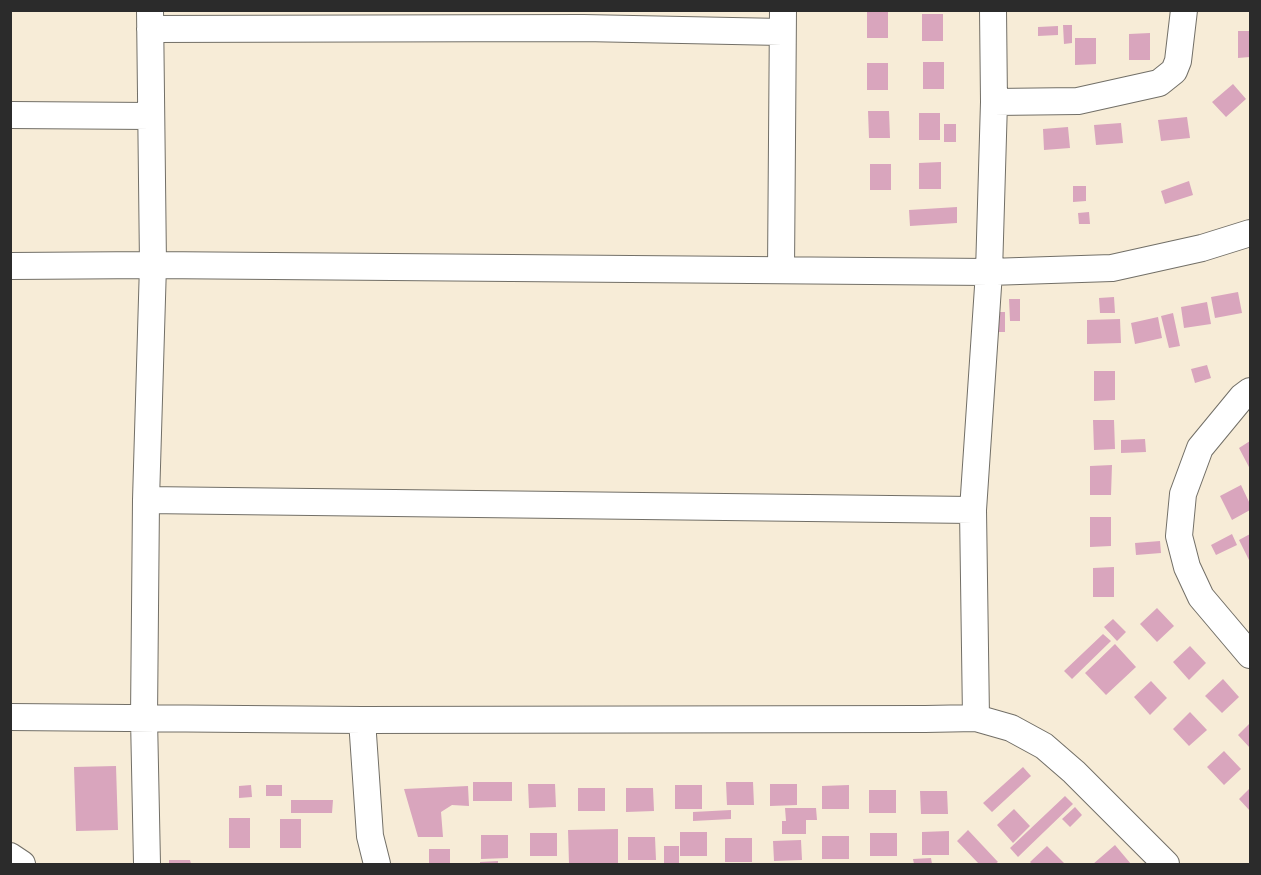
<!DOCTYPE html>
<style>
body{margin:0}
#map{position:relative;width:1261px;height:875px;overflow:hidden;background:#f7ecd7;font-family:Mali,sans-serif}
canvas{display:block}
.frame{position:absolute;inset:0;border:12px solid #2b2b2b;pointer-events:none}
</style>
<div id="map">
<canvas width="1261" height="875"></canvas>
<div class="frame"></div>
</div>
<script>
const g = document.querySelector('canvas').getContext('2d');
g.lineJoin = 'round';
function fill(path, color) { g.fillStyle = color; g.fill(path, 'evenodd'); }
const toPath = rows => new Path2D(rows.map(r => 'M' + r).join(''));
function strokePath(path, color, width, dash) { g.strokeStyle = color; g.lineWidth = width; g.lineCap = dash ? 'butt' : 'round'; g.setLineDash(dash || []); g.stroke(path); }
fill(toPath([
 [867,11,888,11,888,38,867,38],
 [922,14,943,14,943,41,922,41],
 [1063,25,1072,25,1072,43,1064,44],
 [1058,26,1058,35,1038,36,1038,27],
 [1238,31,1250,31,1250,57,1238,58],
 [1150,33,1150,60,1129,60,1129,34],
 [1075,38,1096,38,1096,64,1075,65],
 [923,62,944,62,944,89,923,89],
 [867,63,888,63,888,90,867,90],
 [1233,84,1246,99,1226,117,1212,102],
 [868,111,889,111,890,138,869,138],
 [919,113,940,113,940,140,919,140],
 [1187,117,1190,138,1161,141,1158,120],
 [1121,123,1123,143,1096,145,1094,125],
 [944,124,956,124,956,142,944,142],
 [1068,127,1070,148,1044,150,1043,129],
 [941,162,941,189,919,189,919,163],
 [870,164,891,164,891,190,870,190],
 [1189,181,1193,195,1165,204,1161,191],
 [1073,186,1086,186,1086,201,1073,202],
 [957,207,957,223,910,226,909,210],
 [1089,212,1090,224,1079,224,1078,213],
 [1238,292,1242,313,1215,318,1211,297],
 [1114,297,1115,313,1100,313,1099,298],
 [1009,299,1020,299,1020,321,1010,321],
 [1207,302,1211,324,1184,328,1181,307],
 [995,312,1005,312,1005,332,996,332],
 [1173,313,1180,346,1169,348,1161,316],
 [1158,317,1162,338,1135,344,1131,323],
 [1120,319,1121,343,1087,344,1087,320],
 [1207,365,1211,378,1195,383,1191,369],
 [1094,371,1115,371,1115,400,1094,401],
 [1093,420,1114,420,1115,449,1094,450],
 [1145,439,1146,452,1121,453,1121,440],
 [1250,441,1250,469,1239,448],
 [1112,465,1111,495,1090,495,1090,466],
 [1241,485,1250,504,1250,510,1232,520,1220,496],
 [1090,517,1111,517,1111,546,1090,547],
 [1232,534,1237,545,1216,555,1211,545],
 [1250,534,1250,562,1239,540],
 [1160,541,1161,553,1136,555,1135,543],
 [1114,567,1114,597,1093,597,1093,568],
 [1157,608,1174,626,1157,642,1140,624],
 [1113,619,1126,632,1117,641,1104,627],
 [1103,634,1111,641,1072,679,1064,671],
 [1115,644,1136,667,1106,695,1085,673],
 [1190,646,1206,663,1189,680,1173,662],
 [1223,679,1239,697,1222,713,1205,696],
 [1151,681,1167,698,1150,715,1134,697],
 [1190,712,1207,730,1189,746,1173,729],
 [1250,723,1250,748,1238,735],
 [1224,751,1241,769,1224,785,1207,767],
 [116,766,118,830,76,831,74,767],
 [1023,767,1031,776,992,812,983,803],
 [473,782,512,782,512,801,473,801],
 [726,782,753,782,754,805,727,805],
 [528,784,555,784,556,807,529,808],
 [770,784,797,784,797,805,770,806],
 [251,785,252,797,239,798,239,786],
 [266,785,282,785,282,796,266,796],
 [675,785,702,785,702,809,675,809],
 [849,785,849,809,822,809,822,786],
 [468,786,469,806,452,805,441,812,443,837,418,837,404,789],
 [578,788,605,788,605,811,578,811],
 [626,788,653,788,654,811,626,812],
 [1250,788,1250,811,1239,799],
 [869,790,896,790,896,813,869,813],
 [920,791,947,791,948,814,921,814],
 [1065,796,1073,804,1018,857,1010,848],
 [291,800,333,800,332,813,291,813],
 [1075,807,1082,815,1070,827,1062,819],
 [785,808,816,808,817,820,806,820,806,834,782,834,782,821,786,821],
 [1014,809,1030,826,1013,843,997,825],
 [731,810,731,819,693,821,693,812],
 [229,818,250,818,250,848,229,848],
 [280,819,301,819,301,848,280,848],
 [618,829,618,864,569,864,568,830],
 [968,830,998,862,995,864,979,864,957,841],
 [949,831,949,855,922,855,922,832],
 [680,832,707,832,707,856,680,856],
 [530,833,557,833,557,856,530,856],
 [870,833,897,833,897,856,870,856],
 [481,835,508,835,508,858,481,859],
 [822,836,849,836,849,859,822,859],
 [628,837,655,837,656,860,628,860],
 [725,838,752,838,752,862,725,862],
 [801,840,802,860,774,861,773,841],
 [1115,845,1131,864,1093,864],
 [664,846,679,846,679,864,664,864],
 [1047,846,1064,863,1062,864,1032,864,1030,862],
 [429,849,450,849,450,864,429,864],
 [931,858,932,864,914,864,913,859],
 [169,860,190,860,191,864,169,864],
 [498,861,498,864,480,864,480,862]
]), '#d9a5bd');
const minor = toPath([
 [150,29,583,28,782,32],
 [994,102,1078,101,1159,83,1174,71,1178,61,1184,10],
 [10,115,151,116],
 [10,266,153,265,989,272,1112,268,1202,248,1250,233],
 [781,270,783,10],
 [1250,391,1242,397,1200,448,1183,494,1179,536,1187,567,1201,597,1250,655],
 [146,500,973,510],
 [10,717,362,720,925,719,976,718,1011,728,1044,746,1074,772,1166,864],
 [976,718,973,510,989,272,994,102,993,10],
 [362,720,370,836,377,864],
 [10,856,22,864],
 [147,864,144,718,146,500,153,265,150,10]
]);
strokePath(minor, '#726f67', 28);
strokePath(minor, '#fff', 26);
</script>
